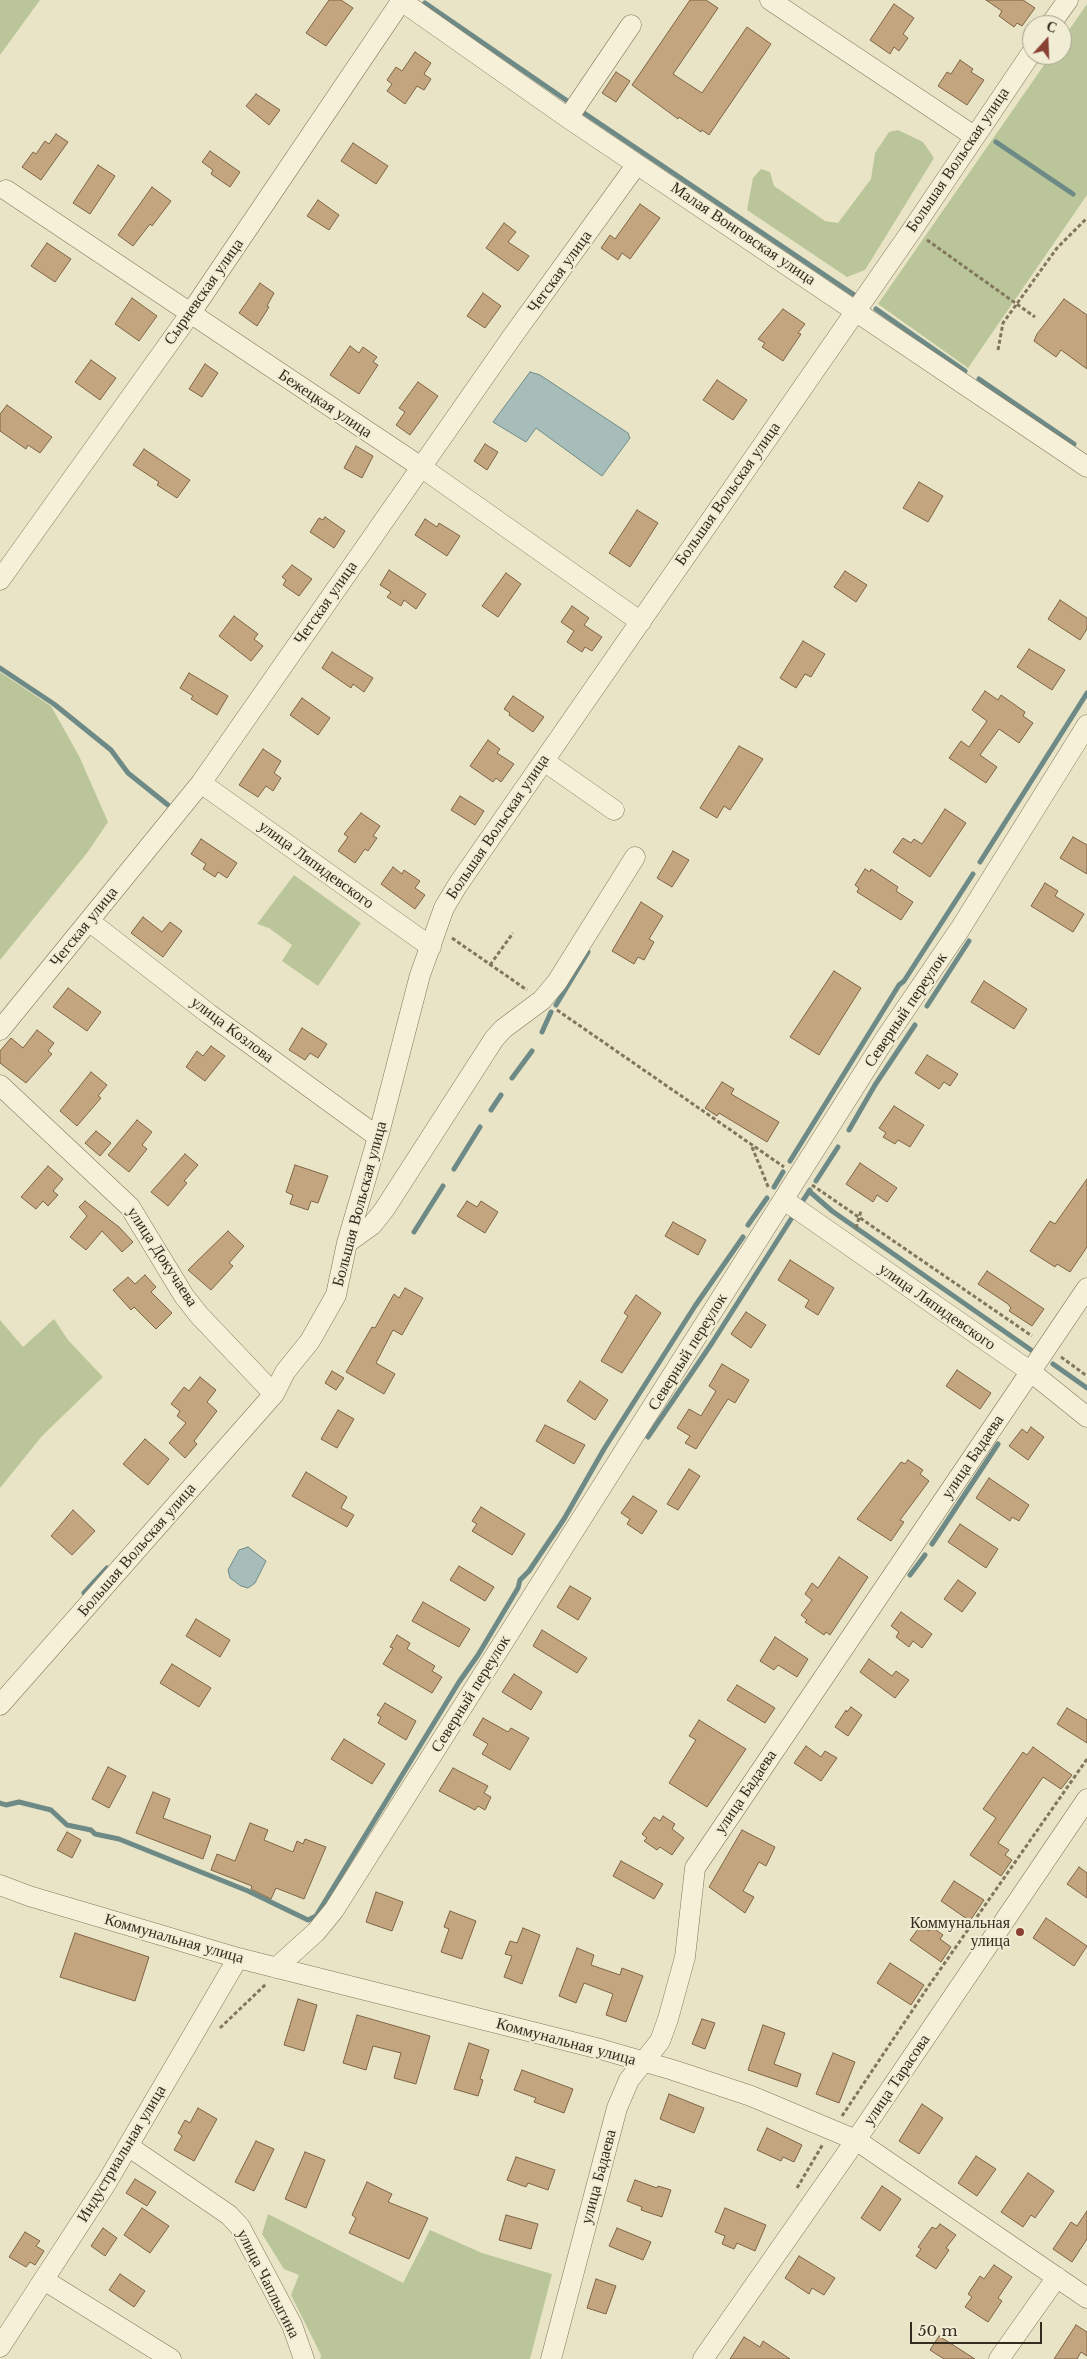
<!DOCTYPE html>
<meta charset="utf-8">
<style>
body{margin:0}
#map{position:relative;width:1087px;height:2359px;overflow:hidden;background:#e9e4c5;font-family:"Libre Baskerville",serif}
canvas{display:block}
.north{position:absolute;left:1022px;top:15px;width:50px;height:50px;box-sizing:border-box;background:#f1edd4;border:1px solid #a5a08c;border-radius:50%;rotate:20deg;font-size:14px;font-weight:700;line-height:20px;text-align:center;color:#342c1f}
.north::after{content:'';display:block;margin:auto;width:18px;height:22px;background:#8a4033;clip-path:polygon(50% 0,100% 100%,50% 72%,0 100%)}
.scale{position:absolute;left:910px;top:2322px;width:132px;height:22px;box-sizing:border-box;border:2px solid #342c1f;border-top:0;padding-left:6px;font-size:15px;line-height:18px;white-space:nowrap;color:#342c1f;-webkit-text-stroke:4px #f1edd4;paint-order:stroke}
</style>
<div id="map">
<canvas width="1087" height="2359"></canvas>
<div class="north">С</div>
<div class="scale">50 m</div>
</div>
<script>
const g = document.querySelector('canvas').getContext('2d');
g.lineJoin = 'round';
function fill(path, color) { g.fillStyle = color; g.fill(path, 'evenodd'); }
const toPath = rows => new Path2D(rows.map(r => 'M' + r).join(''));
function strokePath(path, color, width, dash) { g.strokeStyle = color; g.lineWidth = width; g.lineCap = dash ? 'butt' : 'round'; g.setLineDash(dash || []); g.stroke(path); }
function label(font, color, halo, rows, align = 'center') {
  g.font = font + ' "Libre Baskerville",serif'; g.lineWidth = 4; g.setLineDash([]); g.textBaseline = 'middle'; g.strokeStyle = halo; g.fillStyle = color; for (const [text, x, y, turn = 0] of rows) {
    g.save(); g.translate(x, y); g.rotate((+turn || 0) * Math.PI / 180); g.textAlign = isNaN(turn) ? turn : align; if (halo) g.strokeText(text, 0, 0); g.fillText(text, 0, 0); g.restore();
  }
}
fill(toPath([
 [0,0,40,0,0,55],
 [1087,4,1087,195,968,368,878,304,1051,55,1062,55,1062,40],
 [898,130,923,142,934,158,865,270,847,277,747,210,753,178,761,169,770,172,774,186,825,221,838,223,871,179,875,153,889,132],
 [0,672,51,706,79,756,108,822,87,853,0,960],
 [294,875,361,923,318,986,282,961,292,945,269,928,257,924],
 [54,1319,68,1340,103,1377,42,1436,0,1488,0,1320,23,1347],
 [268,2214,403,2283,430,2230,482,2253,552,2274,530,2359,320,2359,321,2355,291,2295,299,2275,284,2269,262,2234]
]), '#bac69a');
const water = toPath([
 [530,372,540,375,628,433,630,438,602,476,536,428,526,442,493,422,530,372],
 [248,1547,266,1561,255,1583,248,1588,241,1586,230,1578,228,1570,239,1550,248,1547]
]);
fill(water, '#a6bdba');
strokePath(water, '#6e8a87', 1);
strokePath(toPath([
 [425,3,566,100],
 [584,113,856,296],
 [996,142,1073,194],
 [876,309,965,371],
 [979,379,1074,444],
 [0,668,54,704,111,750,128,773,168,805],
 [980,862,1087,693],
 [556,1005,588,952],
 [927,1006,969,941],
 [542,1032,551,1012],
 [512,1078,532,1051],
 [491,1110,501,1095],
 [849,1130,875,1085,915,1025],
 [790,1161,899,985,904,981,973,874],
 [454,1169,480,1127],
 [816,1181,838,1147],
 [774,1187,783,1172],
 [809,1191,832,1211,1031,1350],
 [802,1202,810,1190],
 [748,1225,767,1198],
 [414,1232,443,1186],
 [1053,1364,1087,1388],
 [648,1437,712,1343,793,1216],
 [932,1544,998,1444],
 [910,1575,925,1555],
 [84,1593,107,1568],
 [0,1803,6,1805,19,1802,51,1810,67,1825,91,1830,95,1834,119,1839,248,1891,308,1920,316,1916,459,1682,478,1655,518,1588,520,1580,529,1571,564,1519,604,1449,695,1306,743,1237]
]), '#6e8a87', 5);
const building = toPath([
 [329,0,341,0,353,8,326,46,306,33,329,0],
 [690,0,706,0,718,8,673,74,702,93,747,27,771,44,709,135,702,130,701,132,679,117,678,119,632,85,690,0],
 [986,0,1023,0,1035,8,1022,26,1017,23,1014,27,999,16,1002,11,986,0],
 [894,4,914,18,903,34,908,38,899,51,894,47,890,54,870,40,894,4],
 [415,52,431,63,424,74,431,79,424,90,417,86,405,104,387,91,392,84,387,80,396,67,402,71,415,52],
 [960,60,973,69,971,72,984,80,967,105,938,86,947,72,951,74,960,60],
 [616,72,630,81,616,102,602,93,616,72],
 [256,94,280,110,269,125,246,106,256,94],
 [56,134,68,142,41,180,22,167,33,152,36,154,45,141,49,144,56,134],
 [353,143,388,166,376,184,341,161,353,143],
 [210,151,240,172,230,187,211,174,213,170,202,162,210,151],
 [98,165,115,176,90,214,73,203,98,165],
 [152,187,171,201,152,226,150,224,133,246,118,235,152,187],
 [318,200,339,215,329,230,307,216,318,200],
 [640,204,660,218,630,259,622,253,618,260,601,248,610,235,615,239,640,204],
 [504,223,516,232,508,242,529,256,518,271,486,248,504,223],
 [47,243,71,259,55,282,31,266,47,243],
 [260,283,274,293,267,306,269,307,257,326,239,313,260,283],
 [483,293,501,306,485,328,467,316,483,293],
 [132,298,157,316,139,341,115,324,132,298],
 [1064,299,1087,315,1087,369,1061,350,1056,357,1034,341,1037,334,1064,299],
 [783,309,805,324,798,333,801,334,783,361,762,347,765,343,758,339,783,309],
 [350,346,359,353,363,347,377,357,373,362,378,365,359,394,330,375,350,346],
 [91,360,116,378,100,400,75,382,91,360],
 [205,364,218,373,202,397,189,389,205,364],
 [717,380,747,400,733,420,703,400,717,380],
 [418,382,438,396,410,435,396,425,405,412,399,408,418,382],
 [7,405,52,437,40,453,28,445,26,449,0,431,0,414,7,405],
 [485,444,498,452,487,470,474,461,485,444],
 [356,446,373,456,362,478,344,468,356,446],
 [144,449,190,480,177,498,157,485,159,482,133,465,144,449],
 [919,482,943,496,928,522,903,508,919,482],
 [637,510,658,523,630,567,609,553,637,510],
 [325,517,345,531,334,548,310,532,319,518,323,520,325,517],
 [425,519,437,527,439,523,460,536,447,556,415,535,425,519],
 [292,565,312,579,299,596,283,585,286,580,282,577,292,565],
 [389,570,426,594,416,609,404,600,401,606,387,597,391,592,380,585,389,570],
 [845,571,867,585,856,602,834,587,845,571],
 [506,573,521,584,498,617,482,606,506,573],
 [1060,600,1087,618,1087,629,1080,640,1048,619,1060,600],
 [572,606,589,618,584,625,602,637,592,651,585,647,582,652,567,642,574,631,561,622,572,606],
 [234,616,258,634,254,639,263,646,251,661,219,636,234,616],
 [803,641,825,654,811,677,805,674,796,688,780,678,803,641],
 [1029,649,1065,670,1052,690,1017,667,1029,649],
 [332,652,373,678,364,692,353,684,351,688,322,668,332,652],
 [189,673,228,696,217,715,191,699,193,696,180,688,189,673],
 [985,691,998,700,1001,695,1025,712,1023,716,1033,723,1019,743,999,729,980,755,997,767,986,783,949,758,961,741,969,747,987,721,972,710,985,691],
 [513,696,544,717,533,732,509,715,510,713,504,709,513,696],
 [302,698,330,718,318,735,290,715,302,698],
 [488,740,500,749,497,753,514,764,501,782,496,778,493,782,470,766,488,740],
 [739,746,763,759,730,810,724,806,717,818,700,808,739,746],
 [263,749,281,761,274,773,281,778,273,791,266,786,258,797,239,785,263,749],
 [460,796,484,811,475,825,451,810,460,796],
 [945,809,966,823,930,877,893,852,903,838,911,843,914,839,922,844,945,809],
 [361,813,380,826,373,836,377,838,368,851,365,849,355,863,338,851,348,837,344,834,361,813],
 [1073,837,1087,845,1087,874,1060,858,1073,837],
 [201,839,237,863,227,878,218,872,215,877,203,869,206,864,191,854,201,839],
 [673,851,689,860,672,887,657,878,673,851],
 [393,867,402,874,404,870,420,881,415,888,425,895,415,909,381,884,393,867],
 [865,869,870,872,871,869,898,887,896,891,913,902,901,920,857,892,859,888,855,885,865,869],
 [1045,883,1058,891,1055,896,1084,914,1073,932,1031,906,1045,883],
 [641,902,663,916,649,939,654,942,644,960,638,957,634,964,612,951,641,902],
 [143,917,162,932,170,922,182,931,163,957,131,933,143,917],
 [834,971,861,988,819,1055,790,1037,834,971],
 [984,981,1027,1009,1014,1029,971,1002,984,981],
 [68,988,101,1012,87,1031,53,1007,68,988],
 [302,1028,327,1044,318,1058,310,1053,305,1060,289,1050,302,1028],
 [37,1030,54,1043,48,1051,52,1054,26,1083,0,1063,0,1051,11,1038,23,1048,37,1030],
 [211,1046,225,1056,205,1081,186,1067,197,1051,203,1056,211,1046],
 [927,1055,958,1074,950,1086,944,1082,939,1089,915,1073,927,1055],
 [91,1072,107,1085,98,1096,101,1098,77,1126,60,1111,91,1072],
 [722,1082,734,1089,731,1094,779,1122,767,1142,719,1113,717,1116,705,1108,722,1082],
 [894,1106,924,1125,910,1147,898,1140,895,1144,883,1137,886,1133,879,1128,894,1106],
 [137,1120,152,1132,142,1145,147,1149,129,1172,108,1155,137,1120],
 [96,1131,111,1143,100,1156,85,1143,96,1131],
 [185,1154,198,1165,184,1181,187,1183,168,1206,151,1192,185,1154],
 [860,1163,897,1188,887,1202,877,1195,873,1202,846,1184,860,1163],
 [295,1165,328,1176,318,1203,311,1201,308,1210,290,1204,293,1195,286,1192,295,1165],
 [48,1166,63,1179,53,1191,58,1195,48,1206,43,1201,36,1209,21,1197,48,1166],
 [1087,1179,1087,1247,1070,1272,1057,1264,1055,1267,1030,1251,1050,1221,1055,1224,1087,1179],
 [85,1201,119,1227,133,1242,122,1252,102,1231,86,1250,70,1237,87,1216,79,1207,85,1201],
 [467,1201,477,1207,481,1201,498,1212,485,1233,457,1216,467,1201],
 [673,1222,706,1240,698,1255,665,1236,673,1222],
 [228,1231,244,1246,229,1263,233,1266,211,1290,188,1270,228,1231],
 [790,1260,834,1288,818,1315,805,1307,809,1300,778,1280,790,1260],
 [987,1271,1044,1309,1032,1326,1009,1311,1011,1308,1008,1304,978,1284,987,1271],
 [145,1275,156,1287,151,1292,172,1313,156,1329,134,1307,131,1310,113,1290,128,1277,135,1284,145,1275],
 [405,1288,423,1298,402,1335,393,1330,376,1363,395,1374,384,1394,346,1372,372,1327,375,1328,394,1294,399,1298,405,1288],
 [636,1295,661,1313,622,1373,601,1361,628,1316,624,1313,636,1295],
 [746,1312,766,1325,751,1348,731,1334,746,1312],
 [722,1364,749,1380,735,1403,728,1399,696,1449,685,1443,690,1436,677,1428,689,1409,701,1416,716,1391,709,1386,722,1364],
 [957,1370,991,1393,980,1409,946,1386,957,1370],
 [332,1371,344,1378,336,1390,325,1383,332,1371],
 [200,1377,216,1390,207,1402,217,1411,194,1441,197,1444,185,1458,169,1443,186,1423,177,1416,180,1411,171,1404,184,1387,189,1391,200,1377],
 [580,1381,608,1400,595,1420,567,1401,580,1381],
 [338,1410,354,1419,337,1448,321,1439,338,1410],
 [545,1425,585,1445,574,1464,536,1441,545,1425],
 [1031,1427,1044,1437,1028,1460,1009,1446,1022,1429,1027,1433,1031,1427],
 [145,1439,169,1459,148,1485,123,1464,145,1439],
 [908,1460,923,1470,920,1474,929,1481,900,1520,904,1522,891,1541,857,1519,901,1462,905,1464,908,1460],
 [689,1469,700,1476,678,1510,667,1504,689,1469],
 [306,1472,347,1497,341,1508,354,1515,347,1527,292,1496,306,1472],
 [989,1478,1029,1505,1019,1521,1012,1517,1010,1521,976,1498,989,1478],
 [633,1496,657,1511,642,1534,627,1524,630,1519,621,1513,633,1496],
 [481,1507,525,1534,512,1555,472,1531,477,1524,472,1521,481,1507],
 [73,1510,95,1531,72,1555,51,1536,73,1510],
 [960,1524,998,1549,986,1568,948,1542,960,1524],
 [839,1557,868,1577,830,1635,826,1632,824,1635,805,1622,807,1620,801,1615,812,1600,805,1594,812,1583,818,1588,839,1557],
 [459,1566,494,1587,485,1601,450,1580,459,1566],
 [958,1580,976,1593,962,1612,944,1599,958,1580],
 [570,1586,591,1598,578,1620,557,1607,570,1586],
 [423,1602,470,1629,459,1647,412,1621,423,1602],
 [901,1612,932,1634,922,1648,913,1641,909,1647,896,1637,899,1632,891,1626,901,1612],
 [196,1619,230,1640,220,1657,186,1636,196,1619],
 [542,1630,587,1658,577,1673,533,1646,542,1630],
 [397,1635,410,1643,407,1649,435,1666,432,1671,442,1677,432,1693,383,1664,393,1648,390,1647,397,1635],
 [775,1637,808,1659,797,1677,778,1665,774,1670,760,1661,775,1637],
 [869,1659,892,1676,896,1671,909,1680,895,1698,860,1672,869,1659],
 [172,1664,211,1688,199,1707,160,1683,172,1664],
 [514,1674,542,1692,531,1710,502,1692,514,1674],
 [737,1685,775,1708,765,1723,727,1700,737,1685],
 [385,1703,416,1721,406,1740,378,1723,381,1717,377,1715,385,1703],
 [851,1707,862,1715,848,1736,835,1727,846,1710,847,1712,851,1707],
 [1067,1708,1087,1720,1087,1743,1057,1724,1067,1708],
 [483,1718,508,1732,511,1728,529,1738,510,1770,482,1754,488,1744,473,1735,483,1718],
 [699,1720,746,1749,707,1807,669,1783,696,1740,689,1736,699,1720],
 [344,1739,385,1764,372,1784,331,1759,344,1739],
 [806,1746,821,1757,825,1751,837,1758,821,1781,794,1763,806,1746],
 [1033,1747,1072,1775,1061,1789,1043,1777,998,1843,1009,1850,1005,1855,1012,1860,1001,1876,970,1855,996,1818,983,1809,1023,1752,1027,1755,1033,1747],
 [108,1767,126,1776,109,1808,92,1799,108,1767],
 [453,1768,488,1786,484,1793,491,1797,485,1810,478,1806,475,1810,439,1791,453,1768],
 [153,1792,170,1799,163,1818,211,1836,203,1859,136,1833,153,1792],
 [663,1816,675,1824,672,1829,684,1838,672,1855,660,1847,657,1850,644,1841,647,1838,642,1834,654,1817,660,1821,663,1816],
 [250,1823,268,1830,264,1840,293,1852,297,1841,303,1844,305,1839,326,1847,304,1899,276,1888,271,1899,251,1889,252,1886,211,1870,217,1854,235,1861,250,1823],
 [742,1830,775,1847,766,1866,759,1862,743,1891,754,1897,745,1913,709,1887,742,1830],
 [67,1832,81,1840,72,1858,57,1850,67,1832],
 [621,1861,663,1884,654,1899,613,1876,621,1861],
 [1079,1867,1087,1873,1087,1898,1067,1884,1079,1867],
 [954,1881,984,1900,970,1921,941,1901,954,1881],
 [376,1892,403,1902,392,1931,366,1922,376,1892],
 [450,1911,476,1921,462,1959,441,1952,449,1929,444,1927,450,1911],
 [1046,1918,1087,1946,1074,1966,1033,1938,1046,1918],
 [921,1925,929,1931,932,1927,943,1935,940,1939,951,1947,941,1962,910,1940,921,1925],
 [523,1928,540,1935,522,1984,504,1977,512,1956,505,1954,510,1941,517,1943,523,1928],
 [75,1933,149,1957,135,2001,60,1977,75,1933],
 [577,1948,594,1955,591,1965,620,1975,622,1968,643,1976,626,2022,606,2015,613,1994,584,1983,576,2003,559,1996,577,1948],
 [890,1963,924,1985,911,2005,877,1983,890,1963],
 [298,1999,317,2005,304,2051,284,2045,298,1999],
 [357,2015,430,2036,416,2084,394,2078,401,2053,373,2046,366,2070,343,2063,357,2015],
 [702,2019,715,2023,705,2049,692,2044,702,2019],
 [763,2025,785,2033,774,2064,801,2074,797,2087,748,2070,763,2025],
 [469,2043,489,2050,480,2079,483,2080,478,2096,454,2089,469,2043],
 [833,2053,855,2062,839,2103,816,2094,833,2053],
 [522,2070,573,2089,564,2113,534,2102,536,2098,514,2090,522,2070],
 [669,2094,704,2108,694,2133,660,2119,669,2094],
 [922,2104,943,2118,919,2154,899,2141,922,2104],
 [198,2108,217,2119,194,2161,174,2150,182,2136,178,2133,185,2120,190,2123,198,2108],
 [767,2128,802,2145,794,2162,783,2157,781,2161,757,2150,767,2128],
 [256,2141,274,2149,254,2191,235,2182,256,2141],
 [305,2152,325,2160,306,2208,285,2199,305,2152],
 [976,2156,996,2169,977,2196,958,2183,976,2156],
 [516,2157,555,2170,548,2190,528,2183,526,2187,507,2180,516,2157],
 [1028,2173,1054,2191,1035,2218,1031,2215,1023,2227,1001,2212,1028,2173],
 [135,2179,156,2192,147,2206,126,2193,135,2179],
 [635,2180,657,2188,658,2186,671,2190,662,2217,641,2210,642,2207,627,2201,635,2180],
 [367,2182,392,2194,388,2202,428,2218,409,2259,349,2233,356,2218,352,2215,367,2182],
 [882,2186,901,2199,880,2231,861,2218,882,2186],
 [142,2208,169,2226,150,2253,124,2235,142,2208],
 [725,2208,766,2225,755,2251,737,2243,734,2249,722,2244,725,2236,715,2232,725,2208],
 [1087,2211,1087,2239,1072,2262,1053,2249,1071,2222,1077,2226,1087,2211],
 [506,2215,538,2224,531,2249,499,2240,506,2215],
 [940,2224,956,2235,946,2248,949,2250,936,2269,916,2256,921,2249,918,2247,932,2227,936,2229,940,2224],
 [103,2228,117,2238,105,2256,91,2246,103,2228],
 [617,2228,651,2242,643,2260,609,2246,617,2228],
 [25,2232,40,2241,36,2246,44,2251,35,2265,30,2262,26,2267,9,2257,25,2232],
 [799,2256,835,2278,824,2295,812,2288,809,2294,785,2278,799,2256],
 [994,2265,1012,2277,998,2298,1002,2301,988,2322,965,2307,972,2297,968,2294,980,2276,984,2279,994,2265],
 [120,2274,145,2291,134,2307,109,2290,120,2274],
 [596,2279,616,2286,606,2314,587,2308,596,2279],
 [1076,2325,1087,2332,1087,2356,1081,2352,1077,2359,1054,2359,1076,2325],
 [939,2336,975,2359,944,2359,930,2350,939,2336],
 [744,2337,760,2347,763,2341,790,2359,730,2359,744,2337]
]);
fill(building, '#c3a57f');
strokePath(building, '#7e6545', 1);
const minor = toPath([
 [400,0,568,118,1087,467],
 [770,0,974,136],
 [1050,25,1068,0],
 [568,118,631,25],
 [6,190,421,467,641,622],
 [0,580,190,314,402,0],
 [544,761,614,810],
 [201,783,431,947],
 [89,921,209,1014,378,1137],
 [0,1030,201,783,512,337,637,164],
 [0,1085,130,1207,184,1296,199,1315,274,1394],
 [784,1200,1031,1372,1087,1417],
 [347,1243,372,1225,384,1210,494,1039,503,1029,542,1000,557,982,635,857],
 [0,1705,274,1394,285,1372,310,1341,336,1295,347,1243,378,1137,420,975,444,908,457,886,912,230,1032,52],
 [0,1885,29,1896,238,1958,600,2049,673,2070,751,2096,856,2140,1087,2298],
 [276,1968,316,1932,334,1910,883,1042,960,929,1087,725],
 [128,2146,229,2215,240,2227,292,2325,304,2359],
 [44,2280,171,2359],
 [0,2347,107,2182,238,1958],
 [551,2359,617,2108,629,2080,660,2041,668,2019,685,1957,695,1868,1087,1288],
 [703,2359,856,2140,1087,1799],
 [999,2359,1057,2277]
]);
strokePath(minor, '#82765d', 21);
strokePath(toPath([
 [927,240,1035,317],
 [998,350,1003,323,1057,248,1087,218],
 [452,938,527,990],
 [490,965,513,933],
 [557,1010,784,1167],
 [752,1147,769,1189],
 [812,1185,1032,1336],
 [856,1228,861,1211],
 [1061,1357,1087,1376],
 [220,2028,266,1984],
 [842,2116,928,1987,1087,1759],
 [797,2188,823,2144]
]), '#82765d', 3, [4, 2.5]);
strokePath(minor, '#f5f0d7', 20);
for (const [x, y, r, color] of [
 [1020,1932,5,"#8a4033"]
]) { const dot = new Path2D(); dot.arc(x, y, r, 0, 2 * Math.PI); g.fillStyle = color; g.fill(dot); strokePath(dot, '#f1edd4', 2); }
label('16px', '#342c1f', '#f1edd4', [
 ["Большая Вольская улица",958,160,-56],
 ["Малая Вонговская улица",743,234,34],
 ["Чегская улица",560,272,-54],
 ["Сырневская улица",204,292,-55],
 ["Бежецкая улица",325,404,34],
 ["Большая Вольская улица",728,494,-55],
 ["Чегская улица",326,603,-55],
 ["Большая Вольская улица",498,827,-56],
 ["улица Ляпидевского",316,865,36],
 ["Чегская улица",84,927,-51],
 ["Северный переулок",906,1010,-56],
 ["улица Козлова",232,1030,37],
 ["Большая Вольская улица",360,1204,-75],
 ["улица Докучаева",162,1257,57],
 ["улица Ляпидевского",937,1307,35],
 ["Северный переулок",688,1352,-58],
 ["улица Бадаева",973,1457,-56],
 ["Большая Вольская улица",137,1550,-49],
 ["Северный переулок",471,1694,-58],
 ["улица Бадаева",746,1792,-56],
 ["Коммунальная улица",174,1939,16],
 ["Коммунальная улица",566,2042,15],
 ["улица Тарасова",897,2080,-56],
 ["Индустриальная улица",122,2154,-59],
 ["улица Бадаева",599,2177,-75],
 ["улица Чаплыгина",268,2284,63]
]);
label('16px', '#342c1f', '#f1edd4', [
 ["Коммунальная",1010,1923],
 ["улица",1010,1941]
], 'right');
</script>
